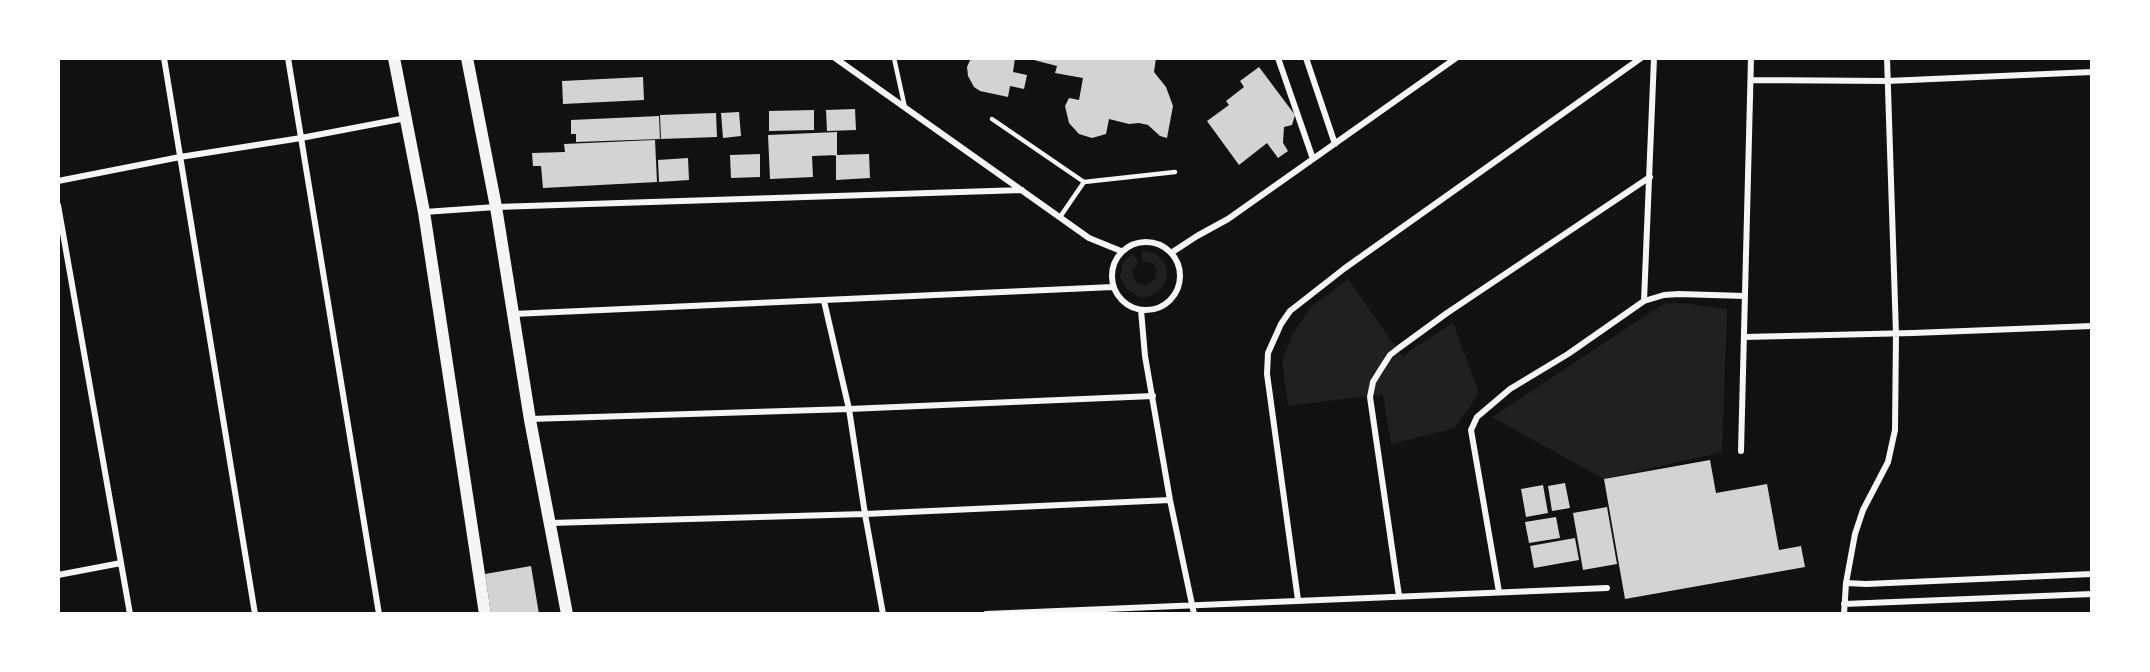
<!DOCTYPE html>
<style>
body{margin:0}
#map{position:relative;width:2150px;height:672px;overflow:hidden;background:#111;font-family:Overpass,sans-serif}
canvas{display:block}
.frame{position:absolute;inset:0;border:60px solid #fff;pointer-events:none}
</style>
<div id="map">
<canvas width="2150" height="672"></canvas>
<div class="frame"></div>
</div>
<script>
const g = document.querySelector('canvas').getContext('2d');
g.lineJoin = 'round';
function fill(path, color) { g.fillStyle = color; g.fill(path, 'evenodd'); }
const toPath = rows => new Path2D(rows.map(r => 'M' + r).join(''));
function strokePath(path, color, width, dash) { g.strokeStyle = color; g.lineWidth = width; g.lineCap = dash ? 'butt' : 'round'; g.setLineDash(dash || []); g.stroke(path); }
fill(toPath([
 [1141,251,1155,253,1165,264,1167,271,1167,278,1160,291,1147,297,1139,297,1127,290,1120,277,1123,263,1133,253,1138,263,1132,272,1136,282,1146,285,1155,279,1156,268,1153,264,1143,261],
 [1348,279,1403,357,1411,350,1453,323,1479,393,1455,428,1391,444,1383,394,1288,406,1282,361,1293,333,1311,307],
 [1665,303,1682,303,1727,309,1722,452,1604,479,1492,417]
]), '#202020');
fill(toPath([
 [971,58,1015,58,1013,72,1027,75,1024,89,1010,86,1008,97,980,91,974,87,968,76,967,67],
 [1026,58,1156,58,1154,72,1166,87,1173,106,1167,138,1160,136,1148,125,1139,123,1129,124,1109,119,1106,134,1092,138,1079,134,1069,123,1065,106,1069,98,1079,100,1083,78,1055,73,1057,66],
 [1259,67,1295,115,1292,125,1284,127,1283,143,1288,151,1278,158,1267,143,1239,165,1207,121,1229,105,1226,101,1244,87,1240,81],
 [643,77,644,100,563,104,562,81],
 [855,109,856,130,827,131,826,110],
 [814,110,814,130,769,131,769,111],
 [739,112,741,136,723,138,721,113],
 [716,113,717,137,661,139,660,115],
 [659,116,660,139,576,142,576,134,571,134,571,120],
 [837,132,837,155,812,156,813,177,770,179,768,135],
 [655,140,657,182,543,188,541,166,533,166,532,153,565,152,564,144],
 [760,154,760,177,731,178,730,155],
 [869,154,870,178,836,180,836,155],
 [688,158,689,180,659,182,658,160],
 [1710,460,1716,493,1767,484,1779,550,1801,546,1805,567,1625,599,1604,479],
 [1565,483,1570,508,1552,511,1548,486],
 [1543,485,1548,513,1526,517,1521,489],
 [1607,507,1617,564,1583,570,1573,513],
 [1556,517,1560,538,1529,543,1525,522],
 [1575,538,1579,560,1534,568,1530,546],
 [531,566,539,614,491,614,485,574]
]), '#d3d3d3');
strokePath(toPath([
 [894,58,905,108],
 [992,119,1084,182,1175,172],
 [1060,217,1084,182]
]), '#f5f5f5', 4.5);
strokePath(toPath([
 [164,58,255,614],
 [288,58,379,614],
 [835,58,1089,238,1121,251],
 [1278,58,1313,159],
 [1306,58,1335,144],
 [1751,80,1887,81,2092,72],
 [58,181,180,157,301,138,406,118],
 [58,205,130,614],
 [424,212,496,207,1022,190],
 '1112 276a34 34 0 1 1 68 0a34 34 0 1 1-68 0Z',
 [1171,253,1197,236,1228,219,1456,58],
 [824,301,849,409,865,514,883,614],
 [1644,301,1654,58],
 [1141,310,1145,356,1170,500,1194,614],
 [513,314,1113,287],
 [1744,337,1913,333,2092,326],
 [530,419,849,409,1153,396],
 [1741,451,1751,58],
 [550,523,865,514,1170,500],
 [58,575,121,563],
 [1846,583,1866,584,2092,574],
 [1499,592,1471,430,1477,417,1510,389,1568,354,1644,301,1664,295,1679,294,1745,296],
 [1399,596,1370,397,1373,382,1381,369,1390,355,1399,348,1447,313,1650,177],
 [1298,600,1267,374,1268,353,1281,324,1290,311,1345,268,1641,58],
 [1844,604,2092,594],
 [986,614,1607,588],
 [1844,614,1846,583,1855,534,1863,510,1888,462,1895,430,1896,334,1887,58]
]), '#f5f5f5', 6);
strokePath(toPath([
 [394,58,424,212,485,614],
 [467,58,496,207,530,420,567,614]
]), '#f5f5f5', 12);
</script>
